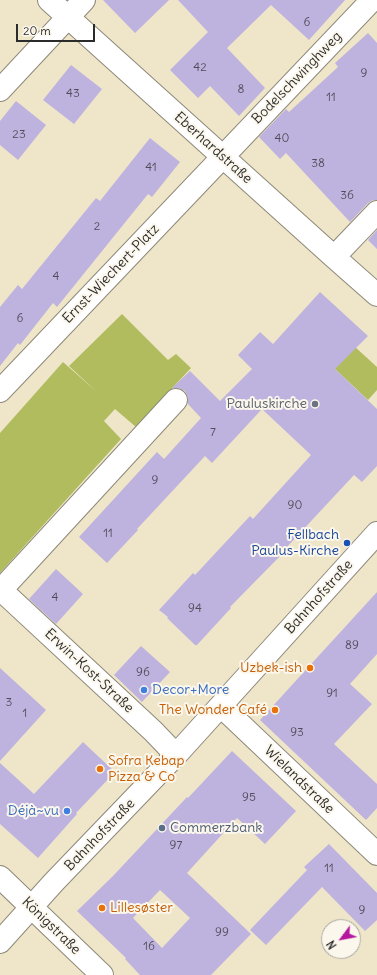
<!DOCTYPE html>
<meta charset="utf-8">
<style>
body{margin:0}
#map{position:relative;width:377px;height:975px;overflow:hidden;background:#efe6c9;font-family:Delius,sans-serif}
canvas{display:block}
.north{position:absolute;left:321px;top:919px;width:40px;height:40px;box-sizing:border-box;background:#fbf7ec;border:1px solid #a8a59f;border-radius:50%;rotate:238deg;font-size:11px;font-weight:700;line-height:16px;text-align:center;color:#2b2b2b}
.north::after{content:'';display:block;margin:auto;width:14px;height:18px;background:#b5179e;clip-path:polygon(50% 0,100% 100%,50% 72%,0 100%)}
.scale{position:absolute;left:16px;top:24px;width:79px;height:18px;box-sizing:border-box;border:2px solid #2b2b2b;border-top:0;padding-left:5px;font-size:12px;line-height:14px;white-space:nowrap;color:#2b2b2b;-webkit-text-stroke:3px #fbf7ec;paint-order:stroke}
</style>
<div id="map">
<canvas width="377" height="975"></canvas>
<div class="north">N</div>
<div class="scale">20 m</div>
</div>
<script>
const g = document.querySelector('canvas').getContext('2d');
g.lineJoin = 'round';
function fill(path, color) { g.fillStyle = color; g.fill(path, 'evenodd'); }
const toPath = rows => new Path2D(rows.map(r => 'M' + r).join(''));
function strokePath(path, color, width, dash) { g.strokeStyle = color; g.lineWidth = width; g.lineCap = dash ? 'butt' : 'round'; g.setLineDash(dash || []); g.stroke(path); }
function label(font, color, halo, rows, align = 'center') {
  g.font = font + ' Delius,sans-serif'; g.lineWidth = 4; g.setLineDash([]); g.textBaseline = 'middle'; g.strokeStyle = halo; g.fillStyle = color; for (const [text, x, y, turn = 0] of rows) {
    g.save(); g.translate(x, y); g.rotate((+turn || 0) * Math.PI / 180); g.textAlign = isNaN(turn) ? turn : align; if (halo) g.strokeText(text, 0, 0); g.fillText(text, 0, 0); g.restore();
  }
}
fill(toPath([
 [309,305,377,367,377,390,368,400,301,337,298,317],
 [122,314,168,360,176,354,191,368,136,427,115,409,104,421,121,439,0,573,0,433,63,362,97,392,69,366]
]), '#b0bc5e');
fill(toPath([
 [103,0,169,0,135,33],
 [178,0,345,0,309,40,271,5,227,48,265,88,239,116,210,86,198,98,170,70,208,32],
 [368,33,377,43,377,200,373,200,368,203,350,222,286,153,280,159,259,137,286,109,289,112,338,67,335,63],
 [71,65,102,89,74,124,43,100],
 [16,101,46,125,18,160,0,145,0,121],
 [150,138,180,162,152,197,148,194,57,307,53,303,20,345,18,343,0,366,0,307,18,285,22,289,96,198,100,201],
 [377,230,377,249,368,240],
 [320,292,368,336,335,369,377,409,377,466,362,482,354,475,286,548,287,549,230,607,231,608,197,645,195,645,167,618,168,617,159,610,193,573,195,575,250,516,253,519,311,455,262,409,212,463,205,456,137,529,138,530,107,563,79,537,157,452,164,459,201,418,188,404,188,397,185,391,179,388,172,388,190,371,220,401,252,369,238,355,260,332,273,344],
 [56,569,83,594,56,624,29,599],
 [377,592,377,654,350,684,372,704,334,744,377,784,377,808,366,820,260,720],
 [141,646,170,672,142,702,114,675],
 [0,668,46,710,0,761],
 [83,742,115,772,76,813,77,814,38,858,0,824,0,763,34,794],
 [232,751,296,811,265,844,237,818,187,873,251,934,211,975,140,975,125,959,126,958,77,911,113,876,187,797,188,798],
 [160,890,190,918,162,948,133,918],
 [329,844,377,893,377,920,365,931,322,887,266,945,250,930,307,870,304,867]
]), '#beb2df');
const minor = toPath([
 [49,0,334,257,377,295],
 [0,90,84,0],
 [334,257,377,212],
 [0,391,372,0],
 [0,589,153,731,176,755],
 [1,590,176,400],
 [221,706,377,854],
 [0,877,102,975],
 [0,942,54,882,176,755,377,533]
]);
strokePath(minor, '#8d887a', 24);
strokePath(minor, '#fff', 22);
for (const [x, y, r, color] of [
 [315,404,4,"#6b7280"],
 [347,543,4,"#1a4fb4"],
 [310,668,4,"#e8710a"],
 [144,690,4,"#3f7fe0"],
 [275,710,4,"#e8710a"],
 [100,769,4,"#e8710a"],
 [67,811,4,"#3f7fe0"],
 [162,828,4,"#5c6f8a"],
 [102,908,4,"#e8710a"]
]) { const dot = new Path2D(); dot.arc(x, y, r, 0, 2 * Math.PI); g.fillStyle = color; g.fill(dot); strokePath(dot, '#fbf7ec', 1.5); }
label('12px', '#504d58', null, [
 ["6",307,23],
 ["42",200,68],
 ["9",364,74],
 ["8",241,90],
 ["43",73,94],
 ["11",331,98],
 ["23",19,135],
 ["40",282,139],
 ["38",318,164],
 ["41",151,168],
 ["36",347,196],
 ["2",97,227],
 ["4",56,277],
 ["6",20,319],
 ["7",213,433],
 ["9",155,481],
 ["90",295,506],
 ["11",108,534],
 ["4",55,598],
 ["94",195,609],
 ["89",352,646],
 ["96",143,673],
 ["91",332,694],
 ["3",9,703],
 ["1",25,714],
 ["93",297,733],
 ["95",249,798],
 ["97",176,846],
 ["11",329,869],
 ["9",362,911],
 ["99",222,933],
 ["16",149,947]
]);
label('14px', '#2b2b2b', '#fbf7ec', [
 ["Bodelschwinghweg",297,78,-46],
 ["Eberhardstraße",213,148,42],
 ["Ernst-Wiechert-Platz",111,274,-46],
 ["Bahnhofstraße",319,597,-48],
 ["Erwin-Kost-Straße",89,671,43],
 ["Wielandstraße",299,780,44],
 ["Bahnhofstraße",100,835,-46],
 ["Königstraße",51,926,44]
]);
label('14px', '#5b616d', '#fbf7ec', [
 ["Pauluskirche",307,404]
], 'right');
label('14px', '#164399', '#fbf7ec', [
 ["Fellbach",339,535],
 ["Paulus-Kirche",339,551]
], 'right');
label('14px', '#c56008', '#fbf7ec', [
 ["Uzbek-ish",302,668],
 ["The Wonder Café",267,710],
 ["Sofra Kebap",108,761,"left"],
 ["Pizza & Co",108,777,"left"],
 ["Lillesøster",110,908,"left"]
], 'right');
label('14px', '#366cbe', '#fbf7ec', [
 ["Decor+More",152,690],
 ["Déjà~vu",59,811,"right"]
], 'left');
label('14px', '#4e5e75', '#fbf7ec', [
 ["Commerzbank",170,828]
], 'left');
</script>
